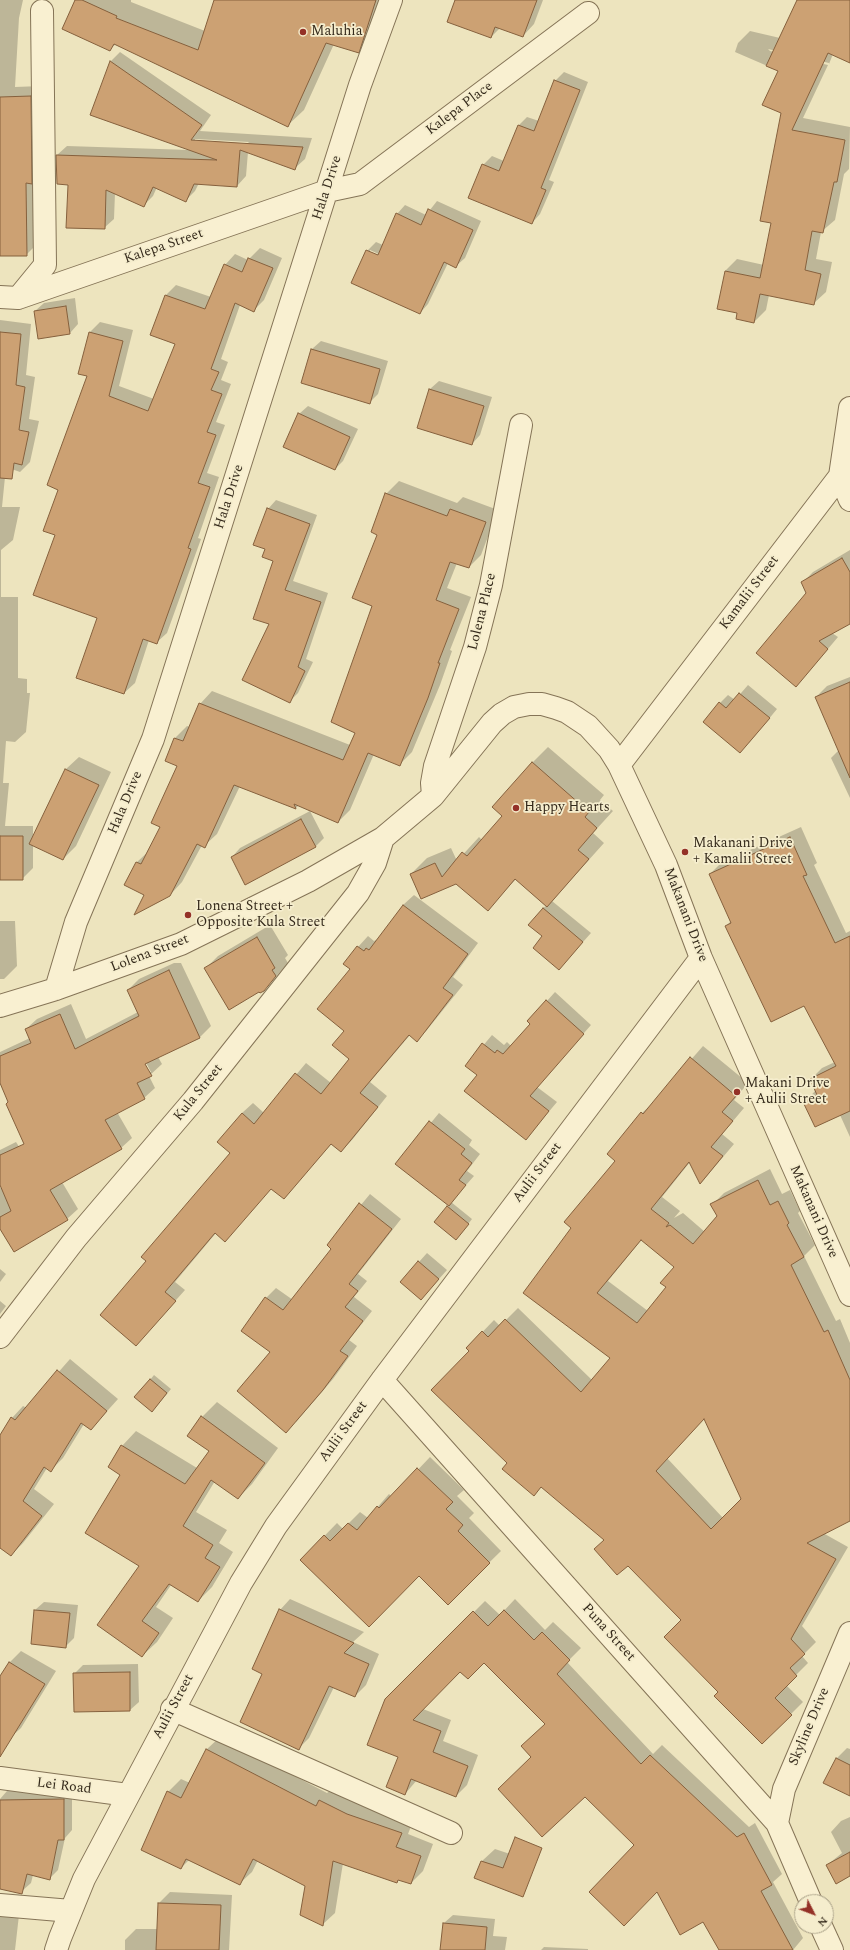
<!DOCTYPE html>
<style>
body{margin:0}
#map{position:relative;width:850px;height:1950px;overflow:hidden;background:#ede4be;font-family:Spectral,serif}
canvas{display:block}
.north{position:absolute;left:794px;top:1894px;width:40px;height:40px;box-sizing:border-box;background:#f5edcd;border:1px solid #a89f86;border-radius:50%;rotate:132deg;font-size:11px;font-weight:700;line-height:16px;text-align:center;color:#352a1b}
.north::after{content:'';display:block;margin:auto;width:14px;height:18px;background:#943127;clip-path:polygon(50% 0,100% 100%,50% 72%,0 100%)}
</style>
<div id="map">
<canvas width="850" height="1950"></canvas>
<div class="north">N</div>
</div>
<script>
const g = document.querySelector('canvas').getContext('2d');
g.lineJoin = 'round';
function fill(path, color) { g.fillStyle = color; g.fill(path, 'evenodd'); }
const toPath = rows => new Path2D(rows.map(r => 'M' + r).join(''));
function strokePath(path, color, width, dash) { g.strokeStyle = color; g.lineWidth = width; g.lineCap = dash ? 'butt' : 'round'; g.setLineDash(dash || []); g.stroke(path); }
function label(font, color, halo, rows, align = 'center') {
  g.font = font + ' Spectral,serif'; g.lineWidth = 3.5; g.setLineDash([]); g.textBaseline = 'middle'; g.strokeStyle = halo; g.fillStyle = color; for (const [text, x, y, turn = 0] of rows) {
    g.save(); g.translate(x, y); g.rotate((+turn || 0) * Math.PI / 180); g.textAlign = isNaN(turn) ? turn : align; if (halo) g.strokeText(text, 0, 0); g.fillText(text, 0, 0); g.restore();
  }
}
fill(toPath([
 [0,0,23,0,19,18,15,87,41,86,37,244,26,255,0,256],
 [76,0,131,0,131,2,205,31,215,0,385,0,374,36,358,51,334,44,304,110,288,125,116,44,110,49],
 [456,0,543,0,534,24,523,36,500,28,491,37],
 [835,0,850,0,850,57,833,54,829,64,829,63,768,49,770,51,828,65,803,118,850,127,849,169,844,174,835,220,821,232,816,259,832,262,826,292,814,303,769,295,766,310,754,322,738,312,725,271,737,259,764,265,772,223,782,113,779,71,735,52,738,43,750,31,823,48],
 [120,52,211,115,200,131,312,138,305,159,295,168,248,152,246,176,237,186,199,183,195,191,185,201,157,187,153,196,143,206,115,193,114,219,104,228,69,184,57,155,67,146,190,150,110,62],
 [195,139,249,142,247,144,195,141],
 [564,72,588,82,549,180,554,182,540,214,532,223,483,165,492,156,504,161,518,126,527,117,539,121,555,81],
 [437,201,481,221,465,258,456,266,448,263,428,304,420,313,353,282,367,251,376,242,383,245,397,214,405,205,426,215],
 [370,250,383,256,382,258,370,252],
 [260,248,282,258,264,300,254,310,240,305,221,359,228,362,221,380,231,384,216,422,225,425,207,473,219,477,198,538,201,539,167,633,156,643,149,640,135,683,124,693,98,617,56,535,60,489,88,376,90,332,100,322,133,330,119,386,154,399,177,344,166,295,176,285,211,297,225,265,235,254,248,260],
 [75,298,78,324,70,333,35,311,44,303],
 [0,320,31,324,26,375,35,377,29,419,39,421,30,462,20,472,6,467,2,507,20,507,13,540,1,550,1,597,18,597,18,678,27,679,27,693,30,693,26,732,15,742,6,741,3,783,9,783,5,826,33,826,33,839,66,769,79,757,111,772,76,846,63,859,33,845,33,868,22,879,0,879],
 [321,341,388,361,378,394,369,403,312,349],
 [439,381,492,397,480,435,472,444,418,428,430,389],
 [308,406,358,429,343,461,335,469,299,414],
 [399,481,457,503,463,497,498,510,481,555,469,567,457,563,447,588,471,597,450,650,452,651,440,685,412,752,399,765,374,754,350,810,338,822,299,805,296,808,240,786,217,834,204,846,202,845,182,882,170,895,145,895,137,862,150,850,161,827,178,765,175,738,187,726,190,727,200,704,212,691,350,745,356,732,373,606,379,534,386,494],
 [276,500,317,515,293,581,328,593,306,659,313,662,298,693,290,701,271,624,275,561,267,548,268,509],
 [850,550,850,623,832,633,838,637,806,675,808,593,802,583,813,572],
 [850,677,850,798,831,758,839,750,816,697,827,686],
 [748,685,777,709,749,743,720,703,728,695,735,700],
 [548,747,604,795,600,800,613,811,593,833,604,843,552,901,591,933,559,969,544,936,543,908,546,906,516,879,488,909,457,882,411,874,427,858,451,848,457,861,479,837,482,840,503,816,532,763],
 [310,811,324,838,316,846,246,883,232,857,240,848],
 [801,827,817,863,814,865,846,933,850,931,850,1137,840,1115,805,1102,815,1091,811,1079,822,1068,835,1062,805,1004,726,926,731,921,710,874,721,863],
 [414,895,478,943,453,977,463,985,427,1030,417,1040,410,1035,370,1082,387,1096,352,1140,341,1151,332,1143,284,1198,272,1188,216,1233,175,1282,185,1290,136,1345,148,1261,231,1152,242,1113,253,1103,264,1113,306,1063,331,1083,351,1059,345,1031,351,969,358,947,368,936,374,941,378,939,403,905],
 [0,921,15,921,17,966,4,979,0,979],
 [270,925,288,955,285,958,288,963,264,990,205,969,218,956],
 [174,963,181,963,211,1026,200,1037,158,1057,162,1064,149,1076,155,1088,144,1098,117,1112,132,1138,121,1148,62,1182,78,1209,67,1219,0,1227,0,1188,7,1181,0,1184,0,1150,16,1142,38,1176,0,1080,0,1052,30,1038,26,1029,37,1019,71,1004,86,1039,138,1012,128,990,139,979],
 [144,1059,151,1072,149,1072,142,1060],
 [555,992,591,1025,537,1087,557,1102,526,1139,478,1075,466,1066,492,1035,504,1045,507,1042,511,1046,532,1024,529,1021],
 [703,1046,748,1083,734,1100,744,1108,722,1134,734,1144,701,1183,690,1162,662,1197,680,1211,674,1218,683,1213,705,1232,718,1217,712,1205,724,1193,770,1169,782,1194,790,1190,800,1211,798,1213,815,1245,804,1256,836,1321,840,1319,850,1343,850,1520,823,1533,848,1547,802,1626,816,1642,802,1656,808,1663,786,1685,803,1702,762,1743,719,1692,682,1620,605,1539,542,1486,534,1495,508,1463,470,1351,467,1348,494,1320,500,1326,518,1308,592,1380,612,1358,572,1228,617,1161,642,1113,654,1102],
 [642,1239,675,1267,668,1287,648,1311,608,1281],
 [705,1417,742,1499,723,1518,667,1458],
 [439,1113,472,1140,469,1145,480,1154,467,1171,474,1176,451,1202,472,1219,460,1235,448,1207,450,1205,397,1164],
 [370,1194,401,1219,358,1274,367,1281,354,1297,372,1311,349,1340,357,1346,333,1379,296,1422,271,1351,242,1331,266,1298,276,1288,293,1300,333,1249,328,1245],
 [427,1253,447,1270,421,1299,401,1282],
 [0,1269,6,1274,0,1282],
 [0,1301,6,1306,0,1314],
 [70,1359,118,1399,91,1429,84,1424,63,1458,51,1470,47,1468,34,1489,54,1504,23,1543,11,1555,0,1546,0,1437,12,1418,23,1406,27,1408],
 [154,1375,171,1389,156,1407,136,1397],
 [217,1402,278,1448,252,1484,238,1498,215,1481,196,1512,227,1530,219,1543,233,1552,212,1587,198,1601,171,1585,156,1607,173,1618,157,1642,142,1656,140,1566,122,1475,122,1446,136,1431,197,1468,210,1451,189,1435,202,1417],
 [430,1457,464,1490,457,1496,474,1513,469,1518,501,1551,448,1603,419,1575,301,1560,337,1523,343,1529,360,1512,368,1518,389,1494,392,1497],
 [290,1599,364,1632,353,1642,379,1654,366,1685,355,1696,334,1687,309,1738,299,1748,280,1610],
 [515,1599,545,1630,553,1622,581,1648,567,1662,653,1754,662,1745,749,1827,755,1823,782,1874,773,1882,803,1938,793,1950,720,1950,704,1921,636,1845,585,1796,532,1757,546,1723,484,1661,461,1671,423,1709,451,1720,443,1741,478,1755,467,1785,456,1796,417,1780,405,1794,399,1757,386,1700,485,1601,500,1615],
 [44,1602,78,1605,74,1638,66,1646,35,1610],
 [21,1651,56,1671,21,1728,0,1747,0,1677,9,1663],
 [138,1664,139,1702,130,1710,74,1674,83,1665],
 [220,1737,327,1793,333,1788,413,1821,408,1834,433,1844,423,1871,411,1883,399,1879,396,1882,343,1863,335,1913,322,1925,306,1886,258,1860,252,1872,239,1884,189,1860,181,1868,168,1792,181,1779,190,1783,207,1749],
 [847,1748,850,1749,850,1795,825,1782,837,1758],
 [7,1791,72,1791,72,1830,65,1838,58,1870,49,1879,33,1875,31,1883,22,1891,0,1888,0,1799],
 [850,1817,850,1875,827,1865,842,1853,831,1832,841,1821],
 [495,1849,519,1857,517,1876,475,1877,482,1861],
 [170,1892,232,1895,229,1950,125,1950,125,1940,136,1929,158,1929,159,1903],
 [0,1913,19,1915,15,1950,0,1950],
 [453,1915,495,1919,493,1936,507,1937,505,1950,442,1950,444,1923],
 [544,1947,588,1949,588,1950,541,1950]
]), '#0003');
const building = toPath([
 [75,0,82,0,117,16,116,18,198,50,214,0,376,0,359,53,326,43,288,127,114,44,110,51,62,29,75,0],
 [455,0,537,0,523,37,495,27,491,38,447,22,455,0],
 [797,0,850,0,850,63,828,53,792,130,845,140,837,182,834,182,823,233,812,231,805,270,821,274,814,305,760,294,754,323,736,319,737,313,717,309,725,271,760,278,771,223,760,221,781,113,762,105,778,71,766,66,797,0],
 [110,61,202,125,191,140,303,147,295,170,240,150,237,187,194,184,186,202,153,187,144,207,106,190,105,229,66,228,68,185,57,184,56,155,217,160,90,115,110,61],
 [554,80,580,90,541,188,546,190,532,224,468,198,482,164,499,171,518,125,534,131,554,80],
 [31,96,32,184,26,183,27,256,0,256,0,97,31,96],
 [428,209,473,230,456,268,444,262,420,314,351,283,366,250,378,255,396,213,421,225,428,209],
 [248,258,273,268,254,312,235,303,211,369,219,372,211,390,222,394,207,432,216,435,198,483,210,487,188,548,191,549,157,644,143,639,124,694,76,678,97,618,33,595,55,535,43,531,58,490,47,485,87,376,78,374,89,332,123,341,109,396,148,411,175,344,150,335,165,295,205,309,224,264,242,272,248,258],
 [66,306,70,334,38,339,34,311,66,306],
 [0,332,21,334,16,385,25,387,19,430,29,432,22,465,14,463,12,479,0,478,0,332],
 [311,349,380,369,370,404,301,383,311,349],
 [429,389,484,406,472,445,417,428,429,389],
 [298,413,350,437,335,470,283,447,298,413],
 [385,493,447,516,450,509,486,522,469,568,450,562,436,600,459,609,438,663,440,663,428,698,400,766,368,753,338,823,294,804,296,809,234,785,205,848,197,844,170,896,134,915,144,895,124,885,136,862,141,864,160,827,151,823,177,766,165,761,174,738,183,741,199,703,343,760,355,733,331,722,372,606,352,598,377,535,371,532,385,493],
 [267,508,310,524,285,590,321,602,298,667,305,671,290,703,242,680,269,624,253,619,273,561,262,557,265,549,253,545,267,508],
 [842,558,850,572,850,624,819,641,828,649,796,687,756,653,806,593,801,582,842,558],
 [850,682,850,778,815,697,850,682],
 [739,693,770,718,740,753,703,722,719,702,726,708,739,693],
 [532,762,589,812,585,817,597,828,578,850,589,859,547,907,515,879,488,911,456,884,421,899,410,874,435,863,442,877,462,852,467,856,502,816,492,807,532,762],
 [65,769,99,785,63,860,29,844,65,769],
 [301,819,316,847,245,885,231,857,301,819],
 [0,836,23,836,23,880,0,880,0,836],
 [790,837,807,875,803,876,835,943,850,936,850,1111,815,1127,803,1102,817,1095,810,1079,836,1066,804,1006,771,1022,725,926,731,923,709,874,790,837],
 [403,905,468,954,443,988,453,995,417,1042,409,1035,360,1093,378,1107,341,1152,331,1144,284,1199,271,1189,225,1242,215,1233,165,1292,176,1301,136,1346,100,1315,146,1261,141,1257,230,1153,217,1142,242,1113,254,1124,295,1073,321,1094,349,1059,332,1045,344,1031,317,1009,350,969,343,964,357,946,364,951,366,948,369,950,403,905],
 [543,908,583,942,559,970,533,948,542,936,528,925,543,908],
 [257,937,275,968,272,970,276,976,264,991,260,993,259,992,229,1010,204,968,257,937],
 [169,970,200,1038,145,1064,152,1076,137,1083,145,1099,105,1120,122,1149,50,1190,68,1220,14,1252,0,1229,0,1217,11,1211,0,1185,0,1155,24,1144,6,1104,8,1102,0,1083,0,1056,31,1043,25,1029,60,1014,75,1049,139,1016,127,990,169,970],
 [546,1000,584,1034,530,1096,549,1111,526,1140,464,1091,477,1075,465,1066,482,1043,495,1053,497,1050,503,1054,530,1024,527,1021,546,1000],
 [690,1057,736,1096,722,1112,733,1121,711,1147,723,1156,700,1184,689,1162,651,1209,669,1223,666,1227,670,1225,693,1244,717,1216,710,1204,758,1180,770,1205,778,1201,789,1223,787,1225,804,1257,791,1265,824,1332,828,1330,850,1380,850,1521,807,1543,836,1559,791,1639,805,1654,790,1668,797,1676,775,1698,792,1715,762,1744,714,1696,718,1692,664,1637,681,1620,628,1566,617,1575,594,1549,604,1540,541,1487,534,1496,502,1469,507,1463,431,1390,469,1351,466,1348,482,1331,488,1337,505,1319,581,1392,610,1358,523,1293,571,1228,564,1222,615,1161,607,1154,641,1112,643,1114,690,1057],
 [641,1240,674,1267,660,1283,666,1287,637,1323,597,1293,641,1240],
 [704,1419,741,1499,711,1529,656,1471,704,1419],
 [429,1121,465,1149,461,1154,472,1163,459,1180,466,1185,449,1206,395,1164,429,1121],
 [359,1203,392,1229,349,1284,358,1291,345,1307,363,1321,340,1351,348,1356,323,1390,286,1433,237,1391,270,1352,241,1331,265,1297,283,1310,331,1249,327,1245,359,1203],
 [447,1206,469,1224,456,1240,434,1222,447,1206],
 [418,1261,439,1279,421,1300,400,1282,418,1261],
 [57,1370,107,1411,91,1430,81,1423,51,1472,44,1467,23,1501,42,1516,11,1556,0,1548,0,1435,11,1417,15,1420,57,1370],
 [150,1379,167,1393,152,1412,134,1397,150,1379],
 [201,1416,265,1463,238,1499,211,1480,183,1526,213,1545,205,1558,220,1567,198,1602,169,1584,142,1621,159,1633,142,1657,97,1625,139,1566,85,1533,120,1475,108,1467,121,1445,185,1484,209,1451,187,1436,201,1416],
 [417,1468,453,1502,446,1509,463,1525,458,1531,490,1563,448,1605,419,1576,369,1627,300,1560,324,1535,330,1541,348,1523,357,1530,377,1506,379,1508,417,1468],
 [279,1609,354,1643,344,1653,369,1664,355,1697,329,1686,299,1750,240,1722,262,1674,252,1669,279,1609],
 [34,1610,70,1613,66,1648,31,1644,34,1610],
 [504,1610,534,1640,542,1632,570,1660,557,1674,641,1764,650,1755,737,1837,744,1833,772,1885,761,1891,793,1950,719,1950,703,1922,680,1935,657,1892,624,1926,589,1892,634,1845,585,1797,542,1837,498,1789,531,1757,521,1746,545,1724,484,1663,468,1679,460,1672,413,1720,441,1731,433,1752,468,1766,456,1797,411,1779,405,1795,386,1787,398,1757,367,1745,385,1699,473,1611,488,1626,504,1610],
 [9,1662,45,1684,0,1757,0,1676,9,1662],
 [130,1672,130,1711,74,1712,73,1673,130,1672],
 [206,1749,316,1806,319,1800,347,1814,402,1833,396,1847,421,1856,411,1884,398,1880,397,1883,333,1861,323,1926,300,1915,305,1886,253,1859,240,1885,186,1859,181,1869,141,1850,167,1791,181,1798,206,1749],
 [836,1758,850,1765,850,1796,823,1783,836,1758],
 [64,1799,64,1840,58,1840,50,1880,27,1874,22,1894,0,1889,0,1800,64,1799],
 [515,1837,542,1848,523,1897,474,1878,481,1861,503,1868,515,1837],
 [850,1852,850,1876,836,1884,826,1865,850,1852],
 [158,1903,221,1905,219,1950,156,1950,158,1903],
 [443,1923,487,1927,485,1950,440,1950,443,1923]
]);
fill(building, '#cca173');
strokePath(building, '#85603d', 1);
const minor = toPath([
 [0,297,18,298,327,191,360,184,588,13],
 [18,298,45,265,42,11],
 [840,476,850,500],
 [619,765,840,476,850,408],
 [433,796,432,783,435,766,475,647,491,585,521,425],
 [56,989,76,922,153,739,360,85,391,0],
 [0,1006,56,989,181,944,308,881,383,838,433,796,492,723,502,714,514,707,529,704,542,704,556,708,567,712,588,726,609,749,619,765,666,865,701,958,850,1295],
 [0,1337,76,1238,193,1101,358,893,375,863,383,838],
 [382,1380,777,1823,811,1902],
 [172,1709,451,1833],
 [0,1778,128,1795],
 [777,1823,784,1789,850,1633],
 [0,1905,71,1911],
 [821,1926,832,1950],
 [56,1950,60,1938,84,1879,241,1583,276,1526,382,1380,701,958]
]);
strokePath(minor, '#857457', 24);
strokePath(minor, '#f9f0d1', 22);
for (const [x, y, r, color] of [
 [303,32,4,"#943127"],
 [516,808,4,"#943127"],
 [685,852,4,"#943127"],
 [188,915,4,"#943127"],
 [737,1092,4,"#943127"]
]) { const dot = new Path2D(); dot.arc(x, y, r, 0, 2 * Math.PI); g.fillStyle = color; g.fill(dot); strokePath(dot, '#f5edcd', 1.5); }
label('14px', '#352a1b', '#f5edcd', [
 ["Maluhia",311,32],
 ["Happy Hearts",524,808],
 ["Makanani Drive",693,844],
 ["+ Kamalii Street",693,860],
 ["Lonena Street +",196,907],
 ["Opposite Kula Street",196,923],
 ["Makani Drive",745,1084],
 ["+ Aulii Street",745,1100]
], 'left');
label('14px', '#352a1b', '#f5edcd', [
 ["Kalepa Place",460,109,-37],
 ["Hala Drive",328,188,-72],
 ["Kalepa Street",164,247,-19],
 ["Hala Drive",230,497,-72],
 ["Kamalii Street",750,593,-53],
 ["Lolena Place",483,612,-76],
 ["Hala Drive",126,803,-67],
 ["Makanani Drive",685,915,69],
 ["Lolena Street",150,954,-21],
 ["Kula Street",199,1093,-51],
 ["Aulii Street",538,1173,-53],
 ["Makanani Drive",813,1212,66],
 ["Aulii Street",344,1432,-54],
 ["Puna Street",608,1633,48],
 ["Aulii Street",174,1707,-62],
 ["Skyline Drive",810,1727,-67],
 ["Lei Road",64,1787,7]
]);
</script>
